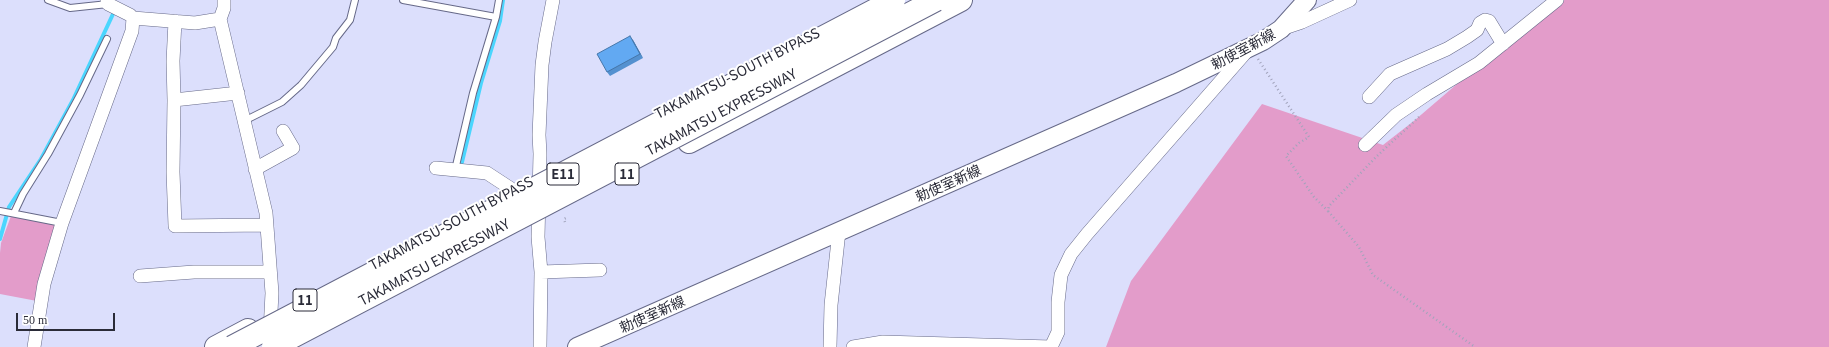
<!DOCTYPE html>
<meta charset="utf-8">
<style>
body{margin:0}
#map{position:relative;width:1829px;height:347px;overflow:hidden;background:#dcdffc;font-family:Georgia,serif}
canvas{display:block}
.scale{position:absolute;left:16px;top:313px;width:99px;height:18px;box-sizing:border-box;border:2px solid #2a2b38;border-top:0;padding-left:5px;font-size:12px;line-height:14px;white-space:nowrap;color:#2a2b38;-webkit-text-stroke:3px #fff;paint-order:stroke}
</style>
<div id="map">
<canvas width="1829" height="347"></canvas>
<div class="scale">50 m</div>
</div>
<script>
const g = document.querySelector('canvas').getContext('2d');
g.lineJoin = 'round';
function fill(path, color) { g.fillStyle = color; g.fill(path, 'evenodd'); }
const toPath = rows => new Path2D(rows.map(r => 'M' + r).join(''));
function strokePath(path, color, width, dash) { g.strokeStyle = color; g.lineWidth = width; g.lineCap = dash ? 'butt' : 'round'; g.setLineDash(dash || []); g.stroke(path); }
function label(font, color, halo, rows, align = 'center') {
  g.font = font + ' Georgia,"Noto Sans JP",serif'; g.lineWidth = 4; g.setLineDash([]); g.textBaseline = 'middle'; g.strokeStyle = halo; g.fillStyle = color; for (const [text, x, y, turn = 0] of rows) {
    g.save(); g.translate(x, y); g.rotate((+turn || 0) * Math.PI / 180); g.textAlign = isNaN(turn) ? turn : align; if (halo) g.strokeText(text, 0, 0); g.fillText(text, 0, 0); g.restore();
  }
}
fill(toPath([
 [1555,0,1829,0,1829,347,1106,347,1131,281,1262,104,1383,145,1415,120],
 [11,216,57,225,37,301,0,294,0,253,1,243]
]), '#e39cca');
strokePath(toPath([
 [462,162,481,83,500,21,503,0],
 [0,239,9,207,41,159,73,100,113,14]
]), '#4ad6fe', 4);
const service = toPath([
 [48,0,70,8,108,4],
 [403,0,496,17],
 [244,121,282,102,301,85,333,47,336,38,350,20,355,0],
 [455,170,473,93,496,17,499,0],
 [0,211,62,223],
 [14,213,23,194,48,154,80,95,107,39]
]);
const minor = toPath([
 [133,18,195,23,220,19,266,213,272,293,270,331],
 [220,19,224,8,224,0],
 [1281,29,1302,22,1350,0],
 [238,93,174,100,173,172,175,226,267,225],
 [1369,97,1390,74,1447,49,1467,37,1477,30,1480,23,1485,20,1489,21,1503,44],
 [174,100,173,61,175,21],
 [1365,145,1396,115,1427,94,1479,63,1557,0],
 [436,168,487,173,513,190],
 [255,169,293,148,283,131],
 [541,272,600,270],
 [140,276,194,272,270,272],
 [34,347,44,284,62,223,132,31,133,18,130,15,108,4,107,0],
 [540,347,541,272,538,237,540,154,539,135,542,65,545,42,553,0],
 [830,347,831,305,839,231],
 [853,347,883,342,1051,347],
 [1051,347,1058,332,1058,302,1061,275,1071,254,1087,234,1247,51]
]);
const secondary = toPath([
 [577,347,1176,83,1263,41,1281,29,1307,0]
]);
const trunk = toPath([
 [689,142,961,0],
 [216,347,248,330]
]);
strokePath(service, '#666988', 8);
strokePath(minor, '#666988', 14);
strokePath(secondary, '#666988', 20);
strokePath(trunk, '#666988', 24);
strokePath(toPath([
 [1258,59,1309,137,1299,143,1286,156,1314,197,1328,211],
 [1419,117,1377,156,1329,206,1328,211,1359,247,1373,275,1475,347],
 [565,222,564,219,568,217]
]), '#a1a3bb', 2.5, [1, 3]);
strokePath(service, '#fff', 6);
strokePath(minor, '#fff', 13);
strokePath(secondary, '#fff', 18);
strokePath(trunk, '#fff', 22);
const motorwayBridge = toPath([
 [232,347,894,0],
 [273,347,936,0]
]);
strokePath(motorwayBridge, '#666988', 24, []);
strokePath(motorwayBridge, '#fff', 22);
fill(toPath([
 [633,40,643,58,610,76,607,72]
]), '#5491d0');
fill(toPath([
 [630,36,633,40,643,58,640,54]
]), '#4576a9');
const building = toPath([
 [630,36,640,54,607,72,597,54,630,36]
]);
fill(building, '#62a9f2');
strokePath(building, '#4576a9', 1);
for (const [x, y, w] of [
 [563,174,32],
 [627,174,24],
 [305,300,24]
]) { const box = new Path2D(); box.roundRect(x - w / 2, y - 11, w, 22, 3); g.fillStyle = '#fff'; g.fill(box); strokePath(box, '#2a2b38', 1); }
label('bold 13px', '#2a2b38', null, [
 ["E11",563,174],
 ["11",627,174],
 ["11",305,300]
]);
label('14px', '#2a2b38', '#fff', [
 ["勅使室新線",1243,49,-28],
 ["TAKAMATSU-SOUTH BYPASS",737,73,-27],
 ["TAKAMATSU EXPRESSWAY",721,112,-28],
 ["勅使室新線",948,183,-24],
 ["TAKAMATSU-SOUTH BYPASS",451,223,-28],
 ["TAKAMATSU EXPRESSWAY",434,262,-28],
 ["勅使室新線",652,314,-24]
]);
</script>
